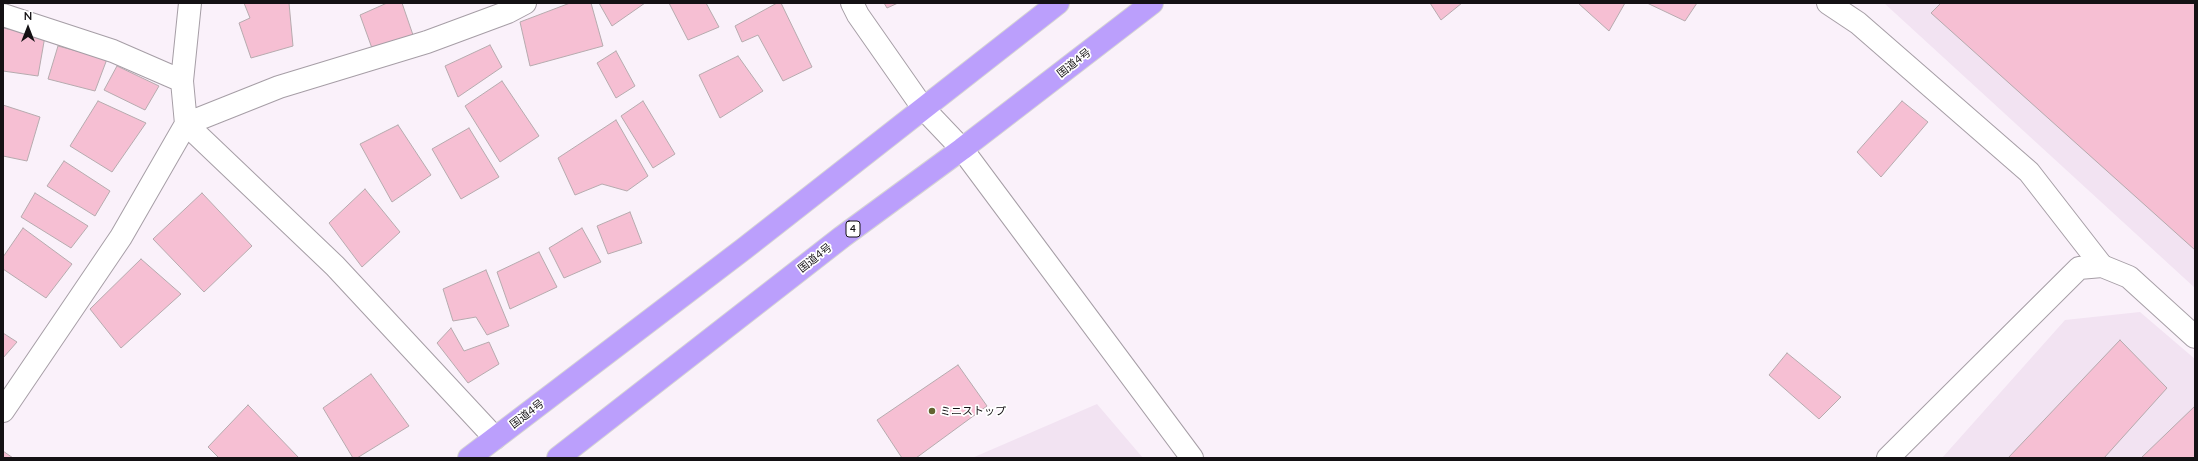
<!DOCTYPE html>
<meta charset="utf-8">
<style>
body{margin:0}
#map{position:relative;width:2198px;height:461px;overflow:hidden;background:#faf1fa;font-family:Lato,sans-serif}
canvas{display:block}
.frame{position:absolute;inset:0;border:4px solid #141114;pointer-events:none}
.north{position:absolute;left:8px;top:8px;width:40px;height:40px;-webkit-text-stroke:3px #fff;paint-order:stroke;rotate:0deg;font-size:11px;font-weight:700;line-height:16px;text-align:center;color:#141114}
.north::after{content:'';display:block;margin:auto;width:14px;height:18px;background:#141114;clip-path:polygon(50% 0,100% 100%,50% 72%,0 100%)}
</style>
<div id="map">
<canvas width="2198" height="461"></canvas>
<div class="frame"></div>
<div class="north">N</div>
</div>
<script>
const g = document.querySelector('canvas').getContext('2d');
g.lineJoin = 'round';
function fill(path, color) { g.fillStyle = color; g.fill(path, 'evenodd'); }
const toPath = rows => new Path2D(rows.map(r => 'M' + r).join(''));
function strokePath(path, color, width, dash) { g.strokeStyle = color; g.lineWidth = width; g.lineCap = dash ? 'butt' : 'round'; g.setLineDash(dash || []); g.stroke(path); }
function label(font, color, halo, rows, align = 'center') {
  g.font = font + ' Lato,"Noto Sans JP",sans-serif'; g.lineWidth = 3.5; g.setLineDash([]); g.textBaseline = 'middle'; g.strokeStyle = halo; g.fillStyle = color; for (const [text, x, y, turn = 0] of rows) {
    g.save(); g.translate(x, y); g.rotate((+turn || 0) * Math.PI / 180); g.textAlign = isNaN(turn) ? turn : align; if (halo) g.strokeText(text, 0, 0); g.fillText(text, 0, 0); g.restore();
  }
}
fill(toPath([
 [1884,3,2195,3,2195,288],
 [2140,312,2195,359,2195,458,1942,458,2065,320],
 [1097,404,1143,458,972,458]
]), '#f2e3f2');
const building = toPath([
 [244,3,289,3,293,46,251,58,239,23,250,18,244,3],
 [387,3,402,3,413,35,373,51,360,15,387,3],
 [570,3,591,3,603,46,530,66,520,22,570,3],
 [599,3,645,3,612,26,599,3],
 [669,3,706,3,719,27,688,40,669,3],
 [777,3,781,3,812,67,783,81,758,35,742,42,735,26,777,3],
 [884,3,898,3,887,8,884,3],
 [1430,3,1462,3,1441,20,1430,3],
 [1578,3,1625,3,1609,31,1578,3],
 [1647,3,1697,3,1685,21,1647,3],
 [1941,3,2195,3,2195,250,1931,13,1941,3],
 [3,28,45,36,38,76,3,71,3,28],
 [490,45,502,67,458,97,445,66,490,45],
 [58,46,107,59,95,91,48,79,58,46],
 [616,51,635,86,616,98,597,63,616,51],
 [738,56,763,91,720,118,699,75,738,56],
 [117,66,159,86,145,110,104,90,117,66],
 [502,81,539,136,500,162,465,106,502,81],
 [98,101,146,123,112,172,70,146,98,101],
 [643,101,675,154,653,168,621,116,643,101],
 [1902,101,1928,122,1881,177,1857,152,1902,101],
 [3,105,40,117,27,161,3,156,3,105],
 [616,120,648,176,627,191,602,184,575,195,558,158,616,120],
 [398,125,431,175,392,202,360,144,398,125],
 [469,128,499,177,461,199,432,149,469,128],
 [64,161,110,191,95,216,47,186,64,161],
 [365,189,400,232,362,267,329,223,365,189],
 [35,193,88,226,71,248,21,217,35,193],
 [202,193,252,246,204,292,153,239,202,193],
 [630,212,642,243,608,254,597,226,630,212],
 [23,228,72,264,46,298,3,269,3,257,23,228],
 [582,228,601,262,564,278,549,248,582,228],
 [539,252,557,287,510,309,497,272,539,252],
 [141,259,181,294,121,348,90,309,141,259],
 [486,270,509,326,487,335,476,317,453,321,443,289,486,270],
 [451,328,464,351,489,342,499,364,468,383,437,343,451,328],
 [3,333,17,342,3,358,3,333],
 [2120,340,2167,388,2104,458,2008,458,2120,340],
 [1787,353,1841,397,1819,419,1769,375,1787,353],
 [958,365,987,406,916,458,902,458,877,420,958,365],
 [371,374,409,426,357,458,353,458,323,408,371,374],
 [248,405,299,458,219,458,208,447,248,405],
 [2195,406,2195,458,2141,458,2195,406],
 [3,451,13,458,3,458,3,451]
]);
fill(building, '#f6bfd3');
strokePath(building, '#b6aaae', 1);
const street = toPath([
 [1828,3,1858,23,2029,172,2102,266],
 [3,15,113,51,182,81],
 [186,124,335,266,495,438],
 [186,124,279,87,427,42,508,12,525,3],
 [3,411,121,237,186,124,182,81,190,3]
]);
const secondary = toPath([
 [852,3,858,15,923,108,962,149,1192,458],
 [1888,458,2079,268,2102,266,2129,277,2195,337]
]);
const highway = toPath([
 [469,458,745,248,1058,3],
 [558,458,842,237,962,149,1152,3]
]);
strokePath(street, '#a69ea6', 24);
strokePath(secondary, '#a69ea6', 24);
strokePath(highway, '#d5d4d5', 24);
strokePath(street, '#fff', 22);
strokePath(secondary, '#fff', 22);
strokePath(highway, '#bb9ffc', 22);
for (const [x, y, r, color] of [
 [932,411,4,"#626330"]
]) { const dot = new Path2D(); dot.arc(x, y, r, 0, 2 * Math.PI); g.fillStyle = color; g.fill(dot); strokePath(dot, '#fff', 1.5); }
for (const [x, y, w] of [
 [853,229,14]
]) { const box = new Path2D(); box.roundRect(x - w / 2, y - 8, w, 16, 3); g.fillStyle = '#fff'; g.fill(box); strokePath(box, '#141114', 1); }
label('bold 10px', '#141114', null, [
 ["4",853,229]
]);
label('11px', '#141114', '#fff', [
 ["国道4号",1074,63,-38],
 ["国道4号",815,258,-38],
 ["国道4号",527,414,-37]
]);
label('11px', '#141114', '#fff', [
 ["ミニストップ",940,411]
], 'left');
</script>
